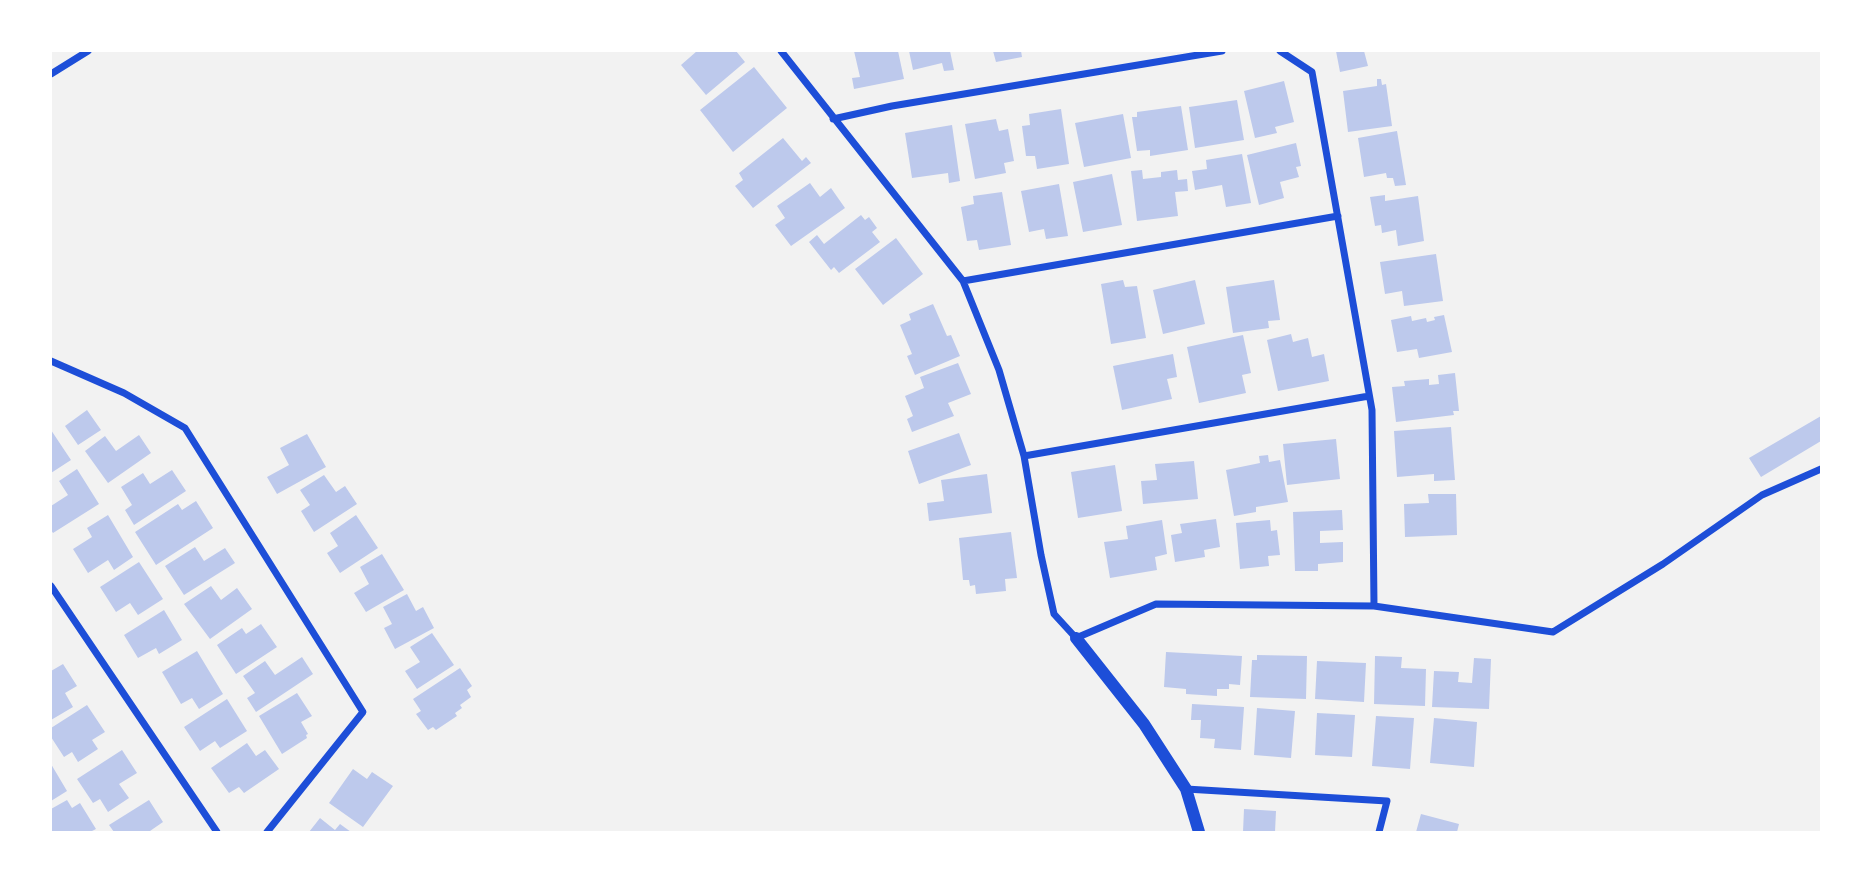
<!DOCTYPE html>
<style>
body{margin:0}
#map{position:relative;width:1872px;height:883px;overflow:hidden;background:#f2f2f2;font-family:Lora,serif}
canvas{display:block}
.frame{position:absolute;inset:0;border:52px solid #fff;pointer-events:none}
</style>
<div id="map">
<canvas width="1872" height="883"></canvas>
<div class="frame"></div>
</div>
<script>
const g = document.querySelector('canvas').getContext('2d');
g.lineJoin = 'round';
function fill(path, color) { g.fillStyle = color; g.fill(path, 'evenodd'); }
const toPath = rows => new Path2D(rows.map(r => 'M' + r).join(''));
function strokePath(path, color, width, dash) { g.strokeStyle = color; g.lineWidth = width; g.lineCap = dash ? 'butt' : 'round'; g.setLineDash(dash || []); g.stroke(path); }
fill(toPath([
 [697,51,736,51,745,62,706,95,681,65],
 [854,51,898,51,904,79,854,89,852,78,860,77],
 [909,51,950,51,954,70,944,71,942,63,913,70],
 [993,51,1021,51,1022,57,996,62],
 [1336,51,1364,51,1368,66,1340,72],
 [754,67,787,108,733,152,700,110],
 [1377,79,1381,79,1382,85,1386,84,1392,126,1348,132,1343,91,1377,86],
 [1284,81,1294,122,1275,127,1277,133,1255,138,1244,91],
 [1237,100,1244,140,1195,148,1189,107],
 [1181,106,1188,150,1150,156,1150,150,1137,151,1132,117,1137,117,1137,112],
 [1061,109,1069,164,1037,169,1035,156,1026,156,1022,126,1030,125,1029,114],
 [1123,114,1131,158,1084,167,1075,123],
 [996,119,999,131,1008,129,1014,161,1004,163,1006,173,975,179,965,124],
 [952,125,960,181,949,183,948,173,912,178,905,133],
 [1397,131,1406,185,1395,186,1393,178,1387,178,1386,173,1364,177,1358,138],
 [783,138,802,161,806,157,811,163,753,208,735,186,743,180,739,173],
 [1296,143,1301,166,1296,167,1299,177,1280,182,1284,198,1259,205,1247,155],
 [1242,154,1251,203,1226,207,1222,185,1195,190,1192,171,1207,169,1206,160],
 [1142,170,1143,179,1161,177,1161,172,1177,170,1178,180,1187,179,1188,191,1175,192,1178,216,1137,221,1131,171],
 [1112,174,1122,225,1083,232,1073,182],
 [810,183,820,197,831,188,845,208,791,246,775,225,785,218,777,206],
 [1059,184,1068,236,1046,239,1044,229,1029,232,1021,191],
 [1002,192,1011,245,979,250,977,240,967,241,961,207,974,204,973,196],
 [1385,195,1385,201,1418,196,1424,241,1398,246,1396,230,1382,233,1381,225,1375,226,1370,197],
 [861,215,865,220,869,217,877,228,872,232,880,242,839,273,834,267,831,270,809,242,817,235,824,244],
 [896,238,923,274,883,305,855,269],
 [1436,254,1443,301,1404,306,1402,291,1385,294,1380,262],
 [1123,280,1125,287,1137,286,1146,338,1111,344,1101,284],
 [1195,280,1205,324,1163,334,1153,290],
 [1274,280,1280,320,1268,321,1269,328,1233,333,1226,287],
 [933,304,947,336,951,335,960,356,915,375,907,356,912,354,900,325,911,320,909,314],
 [1444,315,1452,352,1419,358,1417,349,1397,352,1391,320,1411,316,1412,321,1426,318,1427,322,1435,320,1434,317],
 [1291,334,1293,342,1308,338,1312,357,1324,354,1329,381,1278,391,1267,340],
 [1243,335,1251,373,1242,375,1246,393,1199,403,1187,347],
 [1173,354,1177,377,1167,379,1172,399,1122,410,1113,366],
 [958,363,971,394,948,403,954,416,912,432,907,419,913,416,905,396,924,388,920,377],
 [1455,373,1459,411,1453,411,1454,415,1396,422,1392,387,1405,386,1404,381,1429,379,1429,385,1439,384,1438,375],
 [87,410,101,430,78,445,65,426],
 [1821,416,1821,441,1761,477,1749,458],
 [1451,427,1455,480,1434,481,1434,474,1397,477,1394,431],
 [51,430,71,460,51,473],
 [959,433,971,465,919,484,908,451],
 [307,434,326,467,277,494,267,477,289,465,280,448],
 [139,435,151,453,108,483,85,451,105,436,116,451],
 [1336,439,1340,479,1287,485,1283,444],
 [1268,455,1269,462,1280,460,1288,502,1256,507,1256,512,1234,516,1226,470,1260,463,1259,456],
 [1194,461,1198,499,1143,504,1141,481,1157,480,1155,464],
 [1115,465,1122,511,1078,518,1071,472],
 [77,469,99,504,53,533,51,530,51,506,68,495,59,481],
 [172,470,186,491,134,525,125,510,132,505,121,487,143,473,150,484],
 [987,474,992,513,929,521,927,503,944,501,941,480],
 [324,475,336,492,345,486,357,504,314,532,301,511,310,505,300,490],
 [1428,494,1456,494,1457,535,1405,537,1404,504,1429,503],
 [196,501,213,528,156,565,135,532,178,504,182,510],
 [1342,510,1343,530,1320,531,1320,543,1343,542,1343,562,1318,564,1318,571,1295,571,1293,512],
 [108,515,133,557,114,570,108,560,88,573,73,549,92,537,87,528],
 [356,515,378,548,340,573,327,553,338,546,330,533],
 [1216,519,1220,547,1204,550,1205,557,1175,562,1171,535,1182,533,1180,524],
 [1162,520,1167,554,1155,557,1157,570,1110,578,1104,542,1128,539,1126,526],
 [1270,520,1271,531,1277,530,1280,555,1268,556,1269,566,1240,569,1236,523],
 [1011,532,1017,578,1005,579,1006,591,976,594,975,585,970,586,969,580,963,580,959,538],
 [195,547,204,561,225,548,235,563,184,595,165,566],
 [382,554,404,590,366,612,354,593,369,584,360,567],
 [139,562,163,599,138,615,130,603,116,612,100,587],
 [211,586,221,600,237,588,252,609,210,639,184,604],
 [407,594,416,611,423,607,434,628,395,649,384,628,392,624,383,607],
 [164,610,182,640,159,654,156,648,138,658,124,635],
 [261,624,277,647,236,674,217,645,242,628,246,634],
 [432,633,454,665,417,689,405,671,420,662,410,647],
 [197,651,223,694,199,709,192,698,181,704,162,672],
 [1166,652,1242,656,1240,685,1229,684,1229,689,1217,689,1217,696,1186,694,1186,689,1164,687],
 [1257,655,1307,656,1306,699,1250,697,1252,660,1257,660],
 [1375,656,1402,657,1401,668,1426,669,1425,706,1374,704],
 [302,657,313,674,256,712,247,698,255,693,243,676,265,661,275,675],
 [1474,658,1491,659,1489,709,1432,707,1434,671,1459,672,1458,682,1472,683],
 [1317,661,1366,663,1364,702,1315,699],
 [63,664,77,686,65,693,73,707,51,720,51,671],
 [460,668,472,686,467,690,471,697,460,705,462,708,455,713,457,716,436,730,433,727,428,730,416,714,421,711,413,699],
 [297,693,312,716,301,722,308,734,306,735,307,738,282,754,259,716],
 [227,699,247,731,220,748,215,741,200,751,184,727],
 [1192,704,1244,707,1241,750,1214,748,1215,739,1200,738,1201,720,1191,720],
 [87,705,105,732,92,740,98,749,78,762,72,752,64,757,51,737,51,728],
 [1257,708,1295,711,1291,758,1254,755],
 [1317,713,1355,715,1352,757,1315,755],
 [1376,716,1414,718,1410,769,1372,766],
 [1434,718,1477,722,1474,767,1430,763],
 [247,743,256,756,265,750,279,769,244,793,239,787,229,793,211,768],
 [122,750,137,773,119,784,129,798,108,812,100,799,93,803,77,779],
 [51,764,67,791,51,801],
 [353,769,367,779,372,772,393,786,363,827,329,803],
 [67,800,72,808,80,803,96,829,90,832,51,832,51,809],
 [149,800,163,822,150,831,151,832,114,832,109,825],
 [1244,809,1276,811,1275,832,1243,832],
 [1421,814,1459,824,1457,832,1416,832],
 [320,818,335,830,340,824,351,832,309,832]
]), '#bdc9ec');
strokePath(toPath([
 [781,51,963,281,999,370,1024,456,1041,555,1054,614,1076,638,1156,604,1374,606,1553,632,1663,564,1762,495,1821,469],
 [1280,51,1312,72,1372,410,1374,606],
 [51,74,88,51],
 [833,119,892,106,1222,51],
 [963,281,1338,216],
 [51,361,124,393,185,428,363,712,267,832],
 [1024,456,1369,396],
 [51,586,217,832],
 [1186,789,1387,801,1379,832]
]), '#1d4ed8', 7);
strokePath(toPath([
 [1076,638,1144,724,1186,789,1199,832]
]), '#1d4ed8', 12);
</script>
